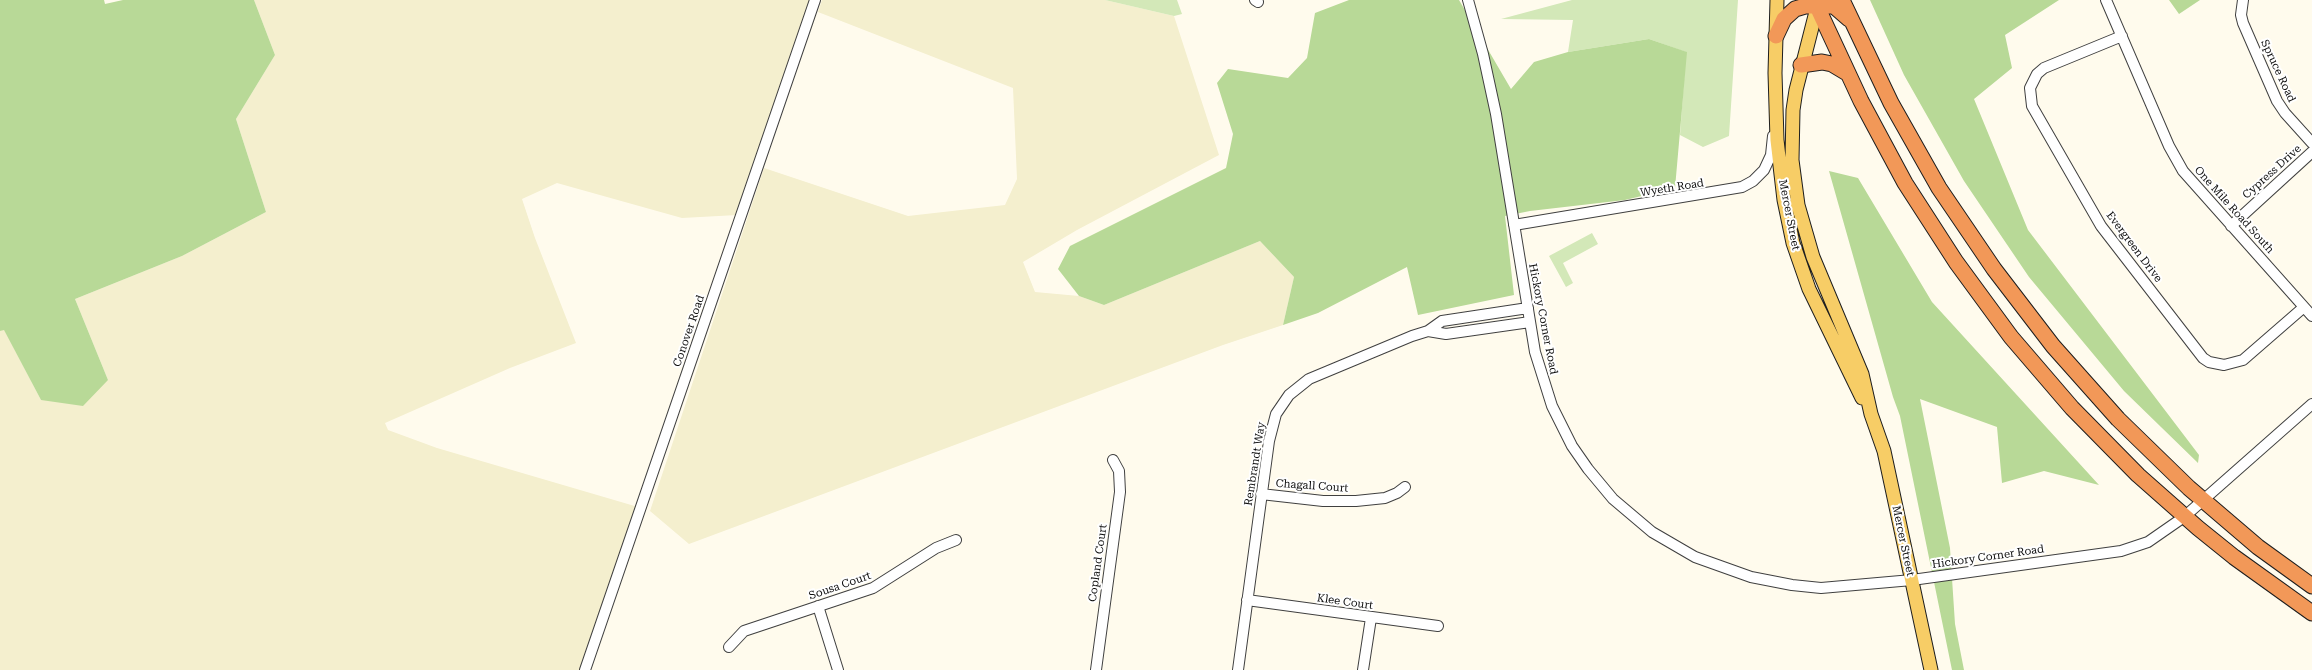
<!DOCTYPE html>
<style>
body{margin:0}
canvas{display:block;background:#fffbed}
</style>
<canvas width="2312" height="670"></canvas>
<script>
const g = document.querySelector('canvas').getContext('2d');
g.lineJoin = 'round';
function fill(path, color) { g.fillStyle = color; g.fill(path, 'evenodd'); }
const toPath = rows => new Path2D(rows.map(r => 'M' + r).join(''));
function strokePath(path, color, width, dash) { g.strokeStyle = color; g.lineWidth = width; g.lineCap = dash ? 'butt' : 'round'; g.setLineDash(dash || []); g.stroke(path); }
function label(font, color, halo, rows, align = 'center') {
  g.font = font + ' "Roboto Serif",serif'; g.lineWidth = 4; g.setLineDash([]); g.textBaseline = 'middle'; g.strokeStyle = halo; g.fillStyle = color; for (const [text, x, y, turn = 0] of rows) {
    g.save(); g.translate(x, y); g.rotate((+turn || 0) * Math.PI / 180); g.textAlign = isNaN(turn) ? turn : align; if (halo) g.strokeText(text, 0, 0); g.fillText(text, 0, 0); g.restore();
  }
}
fill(toPath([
 [254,0,811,0,737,215,682,218,557,183,522,199,535,238,576,343,510,368,385,423,388,430,437,448,638,507,584,670,0,670,0,331,4,329,41,400,108,380,75,299,182,256,266,212,236,119,275,55],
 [822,0,1105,0,1174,16,1219,155,1077,230,1023,262,1035,292,1079,296,1104,305,1260,241,1294,277,1283,325,1223,345,689,544,650,511,764,168,908,216,1005,205,1017,179,1013,88,818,12]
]), '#f4efce');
fill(toPath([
 [1105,0,1177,0,1182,14,1174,16],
 [1572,0,1738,0,1729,136,1703,147,1680,135,1686,52,1649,39,1568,52,1573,20,1501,19],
 [1592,233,1598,244,1563,263,1573,283,1566,287,1549,256]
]), '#d3e8b8');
fill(toPath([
 [0,0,104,0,105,4,123,0,254,0,275,55,236,119,266,212,182,256,75,299,108,380,83,406,41,400,4,330,0,331],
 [1349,0,1459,0,1511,89,1534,62,1568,52,1649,39,1687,52,1675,188,1625,200,1530,211,1505,216,1514,295,1418,315,1407,267,1318,313,1283,325,1294,277,1260,241,1104,305,1079,296,1058,269,1070,246,1226,168,1233,134,1217,83,1228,69,1288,78,1307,58,1315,13],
 [1870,0,2059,0,2005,35,2012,68,1974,99,2028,230,2199,455,2198,463,2124,391,2029,277,1964,181,1904,75],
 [2169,0,2200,0,2179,14],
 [1829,171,1858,178,1932,302,2099,485,2044,471,2002,483,1997,427,1920,399,1950,548,1955,624,1964,670,1952,670,1900,416,1893,397]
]), '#b8d997');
const minor = toPath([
 [1255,0,1258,2],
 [1468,0,1483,54,1496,114,1535,352,1552,406,1572,446,1588,469,1613,499,1652,532,1695,557,1751,577,1792,585,1821,588,1912,580,2121,551,2148,542,2184,517,2312,404],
 [2106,0,2169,146,2183,171,2312,316],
 [2243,0,2241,15,2243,23,2277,101,2285,113,2312,143],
 [2122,36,2044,68,2037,74,2030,88,2032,106,2101,226,2203,358,2209,362,2224,365,2243,360,2304,307],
 [1514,225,1742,187,1753,181,1764,170,1771,155,1773,136],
 [2231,226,2312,152],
 [1428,331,1442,321,1528,308],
 [1261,494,1323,501,1356,501,1385,498,1397,493,1405,487],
 [1247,600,1438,626],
 [818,606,838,670],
 [729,647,744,631,873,588,936,548,956,540],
 [585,670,815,0],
 [1096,670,1120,492,1119,471,1113,460],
 [1238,670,1269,441,1276,414,1289,395,1309,379,1412,336,1428,331,1446,334,1530,322],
 [1363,670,1371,618]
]);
const major = toPath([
 [1777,0,1775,73,1777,140,1784,200,1793,243,1809,289,1862,398],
 [1819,0,1796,90,1793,110,1792,160,1798,205,1813,257,1862,374,1871,414,1884,451,1931,670]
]);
const highway = toPath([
 [1814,0,1861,101,1905,183,1956,262,2011,337,2072,408,2138,475,2198,528,2234,557,2312,613],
 [1842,0,1891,103,1939,188,1994,269,2053,346,2118,419,2189,488,2258,547,2312,586],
 [1776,36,1784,19,1795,9,1805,6,1834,6,1849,19],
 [1801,65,1822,62,1832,64,1847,73]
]);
strokePath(minor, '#404040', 12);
strokePath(major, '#1e1e1e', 15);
strokePath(highway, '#1e1e1e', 17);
strokePath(minor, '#fff', 10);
strokePath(major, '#f7cd66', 13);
strokePath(highway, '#f29858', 15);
label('11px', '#0d0d0d', '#fff', [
 ["Spruce Road",2278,71,65],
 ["Cypress Drive",2272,172,-42],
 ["Wyeth Road",1672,188,-9],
 ["One Mile Road South",2234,210,48],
 ["Mercer Street",1789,215,79],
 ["Evergreen Drive",2134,247,53],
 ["Hickory Corner Road",1543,319,79],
 ["Conover Road",689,331,-71],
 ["Rembrandt Way",1255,464,-81],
 ["Chagall Court",1312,486,4],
 ["Mercer Street",1903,541,78],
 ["Hickory Corner Road",1988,557,-8],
 ["Copland Court",1098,563,-82],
 ["Sousa Court",840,586,-19],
 ["Klee Court",1345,602,8]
]);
</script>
